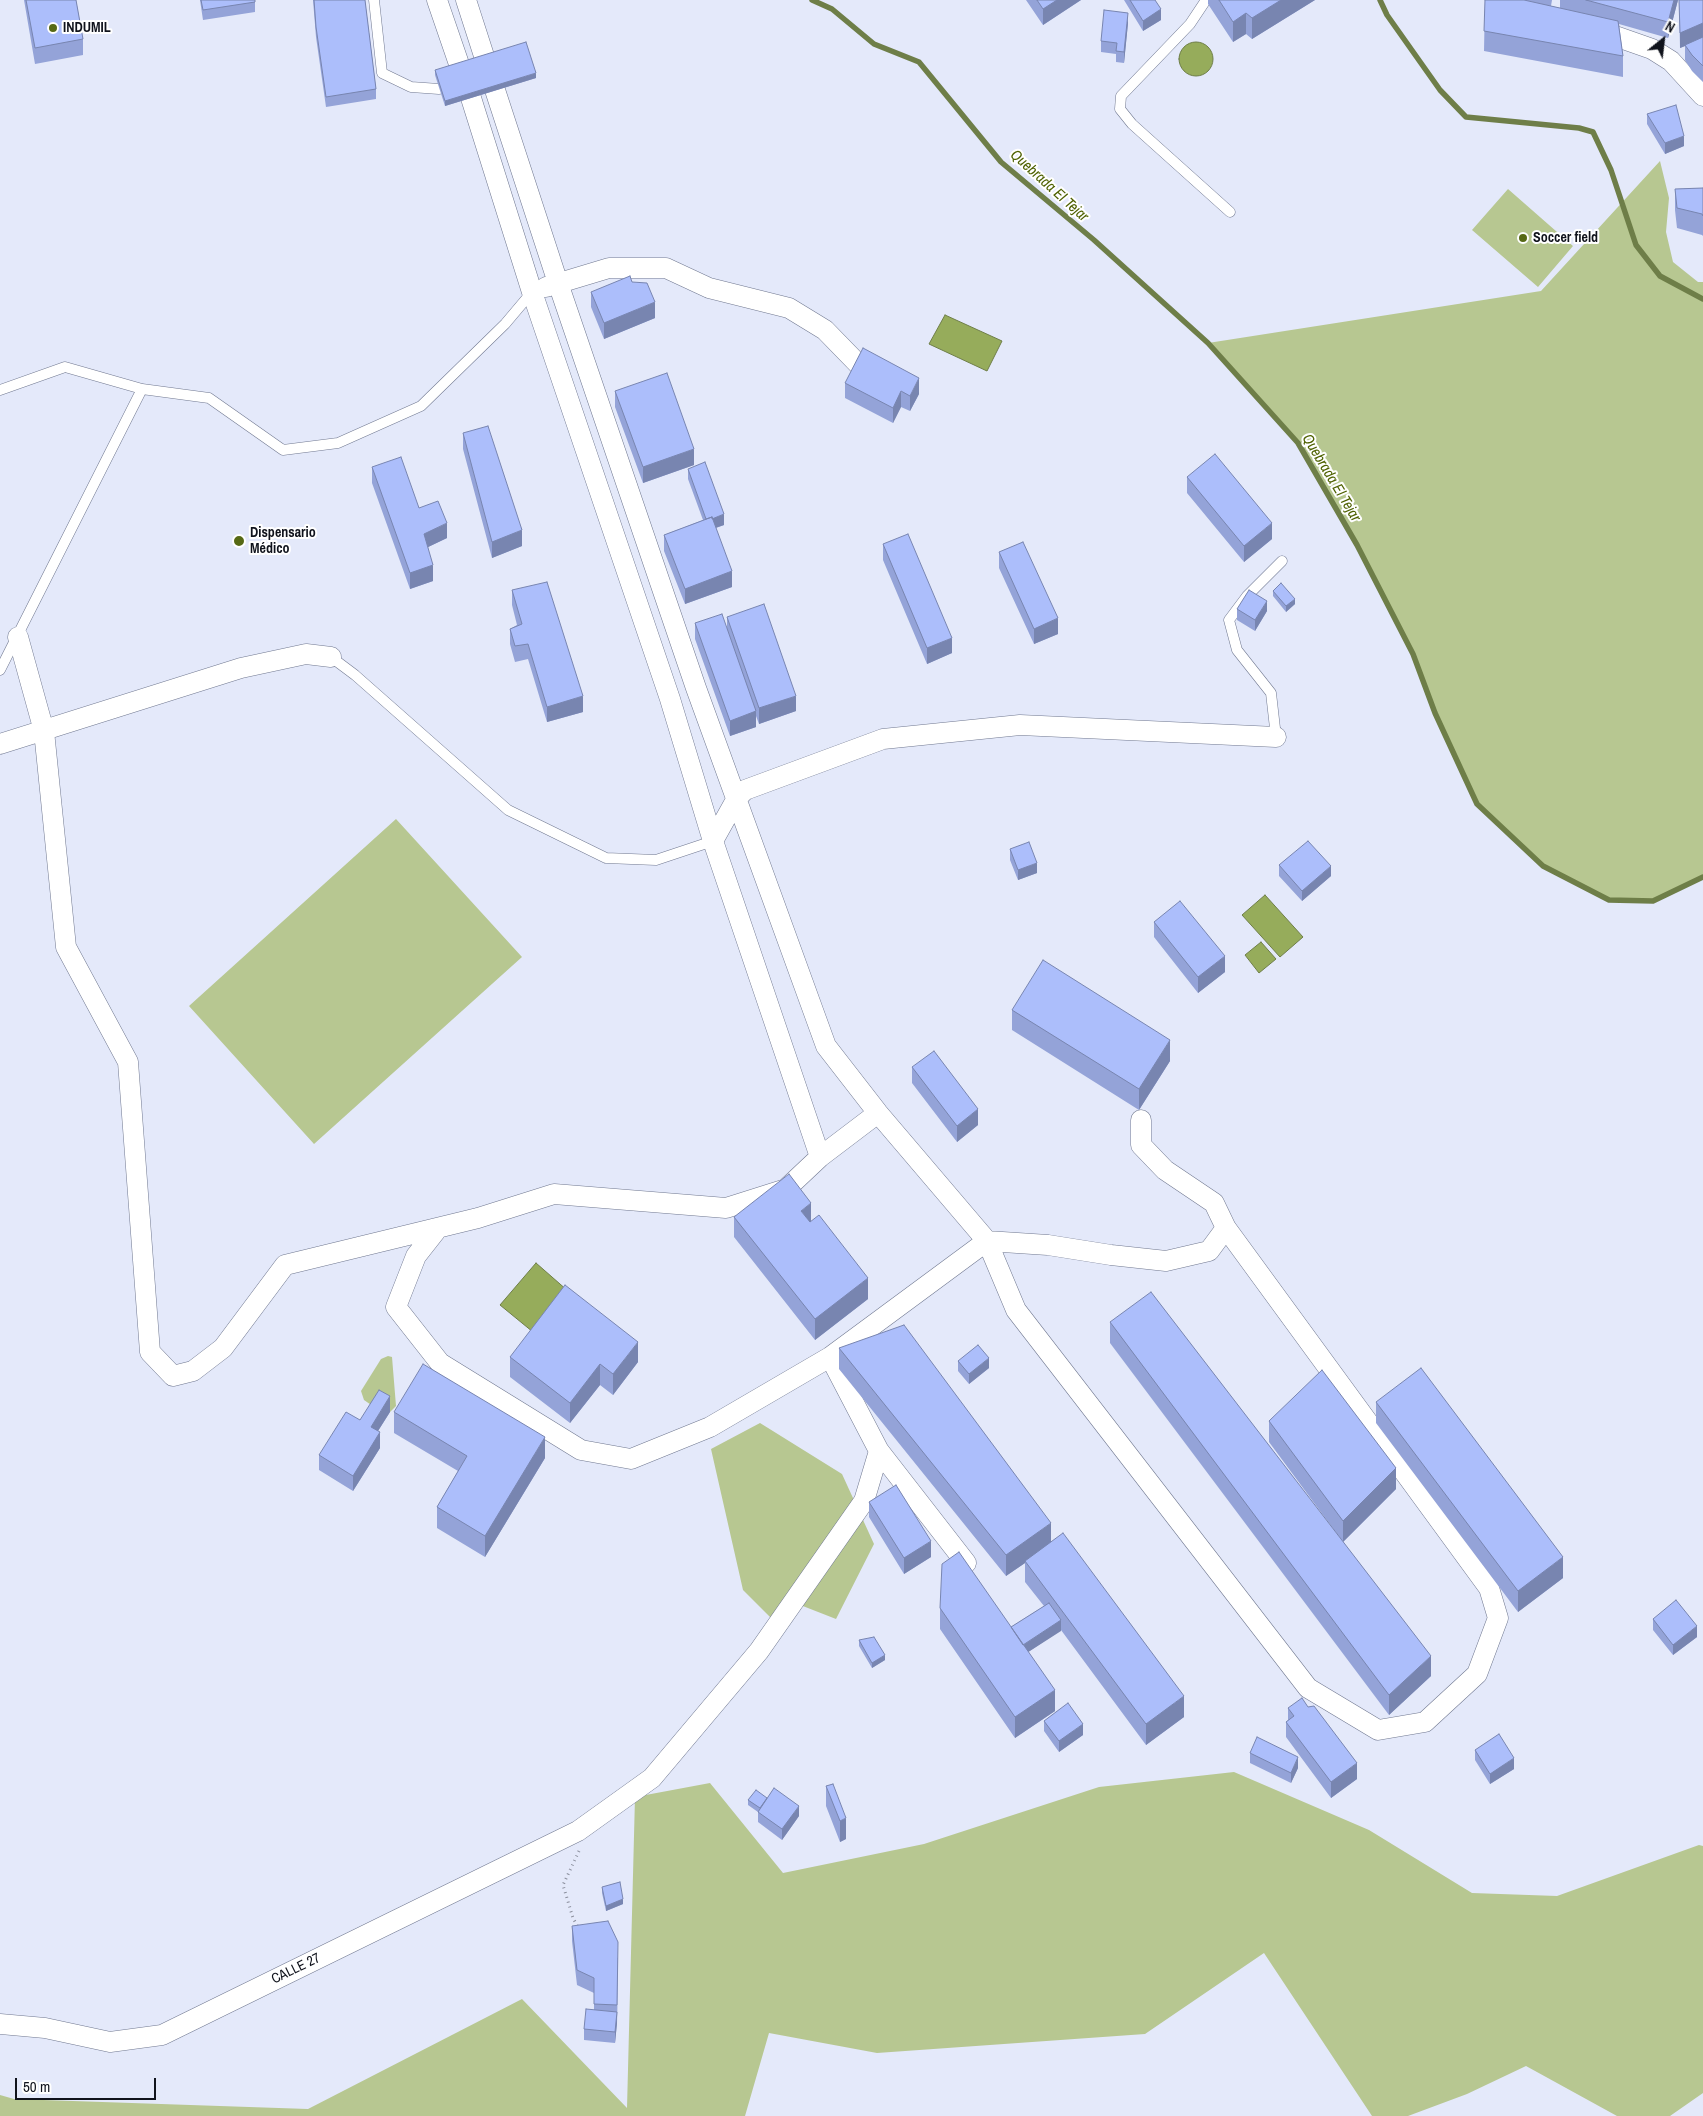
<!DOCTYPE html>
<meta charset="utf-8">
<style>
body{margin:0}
#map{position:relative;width:1703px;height:2116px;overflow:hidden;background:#e4e9fa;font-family:"Archivo Narrow",sans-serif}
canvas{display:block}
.north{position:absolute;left:1638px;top:15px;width:50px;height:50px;-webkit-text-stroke:4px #fff;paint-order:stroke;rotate:29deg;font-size:14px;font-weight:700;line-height:20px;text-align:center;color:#10131c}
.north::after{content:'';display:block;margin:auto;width:18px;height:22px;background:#10131c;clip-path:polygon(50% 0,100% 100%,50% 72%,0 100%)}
.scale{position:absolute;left:15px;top:2078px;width:141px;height:22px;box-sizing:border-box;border:2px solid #10131c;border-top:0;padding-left:6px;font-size:15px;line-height:18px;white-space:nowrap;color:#10131c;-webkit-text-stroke:4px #fff;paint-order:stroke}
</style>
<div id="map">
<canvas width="1703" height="2116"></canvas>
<div class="north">N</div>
<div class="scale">50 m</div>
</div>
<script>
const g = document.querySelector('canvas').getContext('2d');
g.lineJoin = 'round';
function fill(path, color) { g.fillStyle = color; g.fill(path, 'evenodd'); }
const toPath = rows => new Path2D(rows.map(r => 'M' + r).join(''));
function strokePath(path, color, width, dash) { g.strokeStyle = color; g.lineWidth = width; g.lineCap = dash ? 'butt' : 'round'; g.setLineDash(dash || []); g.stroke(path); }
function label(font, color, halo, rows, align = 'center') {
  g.font = font + ' "Archivo Narrow",sans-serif'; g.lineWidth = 4; g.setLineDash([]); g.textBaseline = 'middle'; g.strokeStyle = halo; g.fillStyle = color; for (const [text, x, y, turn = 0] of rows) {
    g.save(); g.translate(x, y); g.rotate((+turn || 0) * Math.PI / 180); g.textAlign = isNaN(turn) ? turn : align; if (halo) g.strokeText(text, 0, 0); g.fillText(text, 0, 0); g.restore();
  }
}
fill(toPath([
 [1660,161,1669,198,1666,232,1673,262,1698,282,1703,282,1703,877,1653,901,1609,900,1543,866,1477,804,1435,713,1413,654,1357,545,1298,443,1208,343,1541,291],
 [1508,189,1573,246,1538,287,1472,230],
 [396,819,522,957,314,1144,189,1006],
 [388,1356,392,1357,396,1406,390,1412,377,1409,364,1400,361,1391,381,1359],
 [760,1423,842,1474,874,1544,836,1619,790,1601,773,1620,743,1590,711,1449],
 [1234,1772,1369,1830,1472,1893,1557,1896,1699,1845,1703,1846,1703,2093,1670,2116,1617,2116,1526,2066,1467,2094,1408,2116,1372,2116,1264,1953,1145,2034,877,2053,769,2033,745,2116,0,2116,0,2095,14,2099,308,2109,522,1999,627,2108,635,1797,710,1783,783,1873,924,1844,1099,1787]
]), '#b7c791');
const water = toPath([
 '1179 59a17 17 0 1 1 34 0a17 17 0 1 1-34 0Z',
 [945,315,1002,341,987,371,929,344,945,315],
 [1265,895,1303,937,1280,957,1242,915,1265,895],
 [1261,942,1276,959,1259,973,1245,955,1261,942],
 [536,1263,568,1291,533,1332,500,1305,536,1263]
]);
fill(water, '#96ac5b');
strokePath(water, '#6e7e48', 1);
strokePath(toPath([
 [812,0,832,9,874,44,919,62,1001,162,1094,240,1208,343,1298,443,1357,545,1413,654,1435,713,1477,804,1543,866,1609,900,1653,901,1703,877],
 [1380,0,1387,15,1440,90,1466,117,1579,128,1593,132,1611,170,1636,245,1660,276,1703,299]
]), '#6e7e48', 5.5);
const service = toPath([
 [374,0,382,73,411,87,439,89],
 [1206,0,1190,24,1121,96,1120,109,1132,124,1230,212],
 [0,390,65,367,142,389,209,398,283,450,338,443,421,406,505,324,532,292],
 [331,657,355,675,508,810,606,858,656,860,713,841],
 [0,670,142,389],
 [1276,737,1271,693,1237,650,1229,620,1247,596,1282,561]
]);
const minor = toPath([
 [437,0,460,67],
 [466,0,485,59],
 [1595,29,1652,49,1671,61,1703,96],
 [495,90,558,283,696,688,826,1046,878,1113,987,1241,1016,1310,1308,1688,1378,1730,1425,1722,1477,1674,1498,1618,1489,1588,1226,1228,1214,1203,1165,1170,1141,1145,1141,1120],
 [471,98,532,292,670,699,713,841,820,1157],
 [546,287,609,268,666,268,709,288,789,308,825,330,860,366],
 [18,637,44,731,66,947,128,1062,150,1352,173,1376,193,1371,223,1348,285,1265,478,1218,554,1194,726,1208,786,1189,820,1157,878,1113],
 [0,744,241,668,306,654,331,657],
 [713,841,737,798,745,790,883,739,1020,725,1276,737],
 [438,1228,416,1256,396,1307,440,1363,581,1450,631,1459,710,1427,830,1357,987,1241,1048,1245,1111,1255,1166,1261,1209,1251,1226,1228],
 [830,1357,879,1451,966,1563],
 [0,2024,45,2028,110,2042,162,2035,578,1831,652,1778,759,1651,864,1501,879,1451]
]);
strokePath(service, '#707890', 11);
strokePath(minor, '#707890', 21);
strokePath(toPath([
 [579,1851,563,1885,573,1918,579,1929]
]), '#8b8f9d', 3, [1, 4]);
strokePath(service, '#fff', 10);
strokePath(minor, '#fff', 20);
fill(toPath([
 [24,0,76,0,83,39,83,55,35,64],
 [200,0,255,0,255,12,203,20],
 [313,0,365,0,376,89,376,99,326,107,316,37],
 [1026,0,1081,0,1043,25],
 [1124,0,1155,0,1161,20,1143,31],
 [1208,0,1315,0,1252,39,1246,34,1233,42,1208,4],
 [1485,0,1552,0,1551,6,1560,8,1560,0,1678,0,1668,38,1619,24,1623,56,1623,77,1484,51],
 [1679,0,1703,0,1703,82,1692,71,1685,60,1685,46,1680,48],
 [1128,23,1124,63,1116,62,1116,54,1101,52,1101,41],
 [435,70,536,78,445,106,435,75],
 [1647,114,1684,146,1665,154,1647,124],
 [1703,188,1703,236,1702,235,1677,228,1675,210,1675,189],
 [591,292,655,318,604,339,591,307],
 [845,383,919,394,910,411,901,407,893,423,845,398],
 [615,391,694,465,643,483,615,407],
 [463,433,522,546,492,558,463,449],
 [372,467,419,508,447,538,428,547,433,581,410,589,372,483],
 [688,469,724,525,716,528,732,587,685,604,664,551,664,535,703,520,688,479],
 [1187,477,1272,539,1244,562,1187,493],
 [883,544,952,653,927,664,883,560],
 [999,552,1058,634,1034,644,999,568],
 [512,590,583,712,547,722,528,659,515,662,510,644,510,629,517,625,512,605],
 [1273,591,1295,604,1286,612,1273,596],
 [1237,609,1267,611,1255,631,1237,620],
 [727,617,796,711,759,724,756,716,756,727,730,736,695,639,695,623,727,630],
 [1010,849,1037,873,1018,880,1010,860],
 [1279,865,1331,876,1302,901,1279,876],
 [1154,922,1225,972,1198,993,1154,937],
 [1012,1010,1170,1061,1139,1110,1012,1030],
 [912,1067,978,1125,957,1142,912,1083],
 [734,1217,811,1221,868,1299,815,1340,734,1237],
 [1110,1322,1431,1676,1389,1715,1110,1343],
 [839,1348,1051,1542,1184,1717,1146,1745,1061,1630,1028,1652,1055,1711,1015,1738,940,1629,940,1608,1011,1627,1044,1606,1025,1582,1025,1563,1006,1576,839,1369],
 [510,1357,638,1362,613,1395,600,1385,570,1423,510,1377],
 [958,1361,989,1368,969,1384,958,1371],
 [1376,1402,1563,1578,1518,1612,1376,1423],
 [390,1412,378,1431,380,1448,353,1491,319,1470,319,1455,360,1420],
 [394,1412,545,1458,485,1557,437,1528,437,1507,458,1471,394,1433],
 [1269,1421,1396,1489,1343,1542,1269,1442],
 [869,1502,931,1557,904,1574,869,1517],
 [1653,1619,1697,1637,1673,1655,1653,1630],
 [859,1640,885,1660,872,1668,859,1646],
 [1288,1708,1357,1779,1331,1798,1286,1737,1286,1722,1288,1720],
 [1044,1721,1083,1735,1059,1752,1044,1731],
 [1475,1750,1514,1769,1490,1784,1475,1760],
 [1250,1753,1298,1768,1291,1783,1250,1763],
 [833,1784,846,1839,840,1842,826,1806,826,1786],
 [767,1798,799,1816,782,1840,758,1822,758,1812,748,1805,748,1800],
 [602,1887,623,1904,606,1911,602,1893],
 [572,1926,618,1958,617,2023,615,2043,584,2040,584,2029,594,2010,594,1993,577,1985,572,1941]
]), '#94a3d8');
fill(toPath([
 [1057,0,1081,0,1043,25,1043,9],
 [1281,0,1315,0,1252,39,1252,18],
 [1674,0,1678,0,1668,38,1668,22],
 [1161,9,1161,20,1143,31,1143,21],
 [1128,13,1128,23,1124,63,1124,52],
 [1246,13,1246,34,1233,42,1233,22],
 [1703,23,1703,39,1685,45,1685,46,1680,48,1680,33],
 [536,73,536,78,445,106,445,101],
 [1684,136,1684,146,1665,154,1665,143],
 [655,302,655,318,604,339,604,323],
 [919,378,919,394,910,411,910,396],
 [901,391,901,407,893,423,893,408],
 [694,449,694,465,643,483,643,467],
 [724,514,724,525,706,531,706,521],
 [447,523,447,538,424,549,424,534],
 [1272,523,1272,539,1244,562,1244,546],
 [522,530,522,546,492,558,492,542],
 [433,565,433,581,410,589,410,573],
 [732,571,732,587,685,604,685,589],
 [1295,599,1295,604,1286,612,1286,606],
 [1267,601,1267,611,1255,631,1255,620],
 [1058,618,1058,634,1034,644,1034,629],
 [952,638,952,653,927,664,927,648],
 [583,696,583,712,547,722,547,707],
 [796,696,796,711,759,724,759,708],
 [756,711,756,727,730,736,730,721],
 [1037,863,1037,873,1018,880,1018,870],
 [1331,866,1331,876,1302,901,1302,891],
 [1225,956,1225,972,1198,993,1198,977],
 [1170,1040,1170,1061,1139,1110,1139,1089],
 [978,1109,978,1125,957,1142,957,1126],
 [811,1203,811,1224,801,1211],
 [868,1278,868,1299,815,1340,815,1319],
 [638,1342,638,1362,613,1395,613,1374],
 [989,1358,989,1368,969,1384,969,1374],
 [600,1364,600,1385,570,1423,570,1403],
 [390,1396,390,1412,371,1442,371,1427],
 [380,1432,380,1448,353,1491,353,1476],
 [545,1437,545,1458,485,1557,485,1536],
 [1396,1468,1396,1489,1343,1542,1343,1521],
 [1051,1523,1051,1544,1025,1561,1025,1563,1006,1576,1006,1555],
 [931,1541,931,1557,904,1574,904,1558],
 [1563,1557,1563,1578,1518,1612,1518,1591],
 [1061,1620,1061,1631,1019,1658,1019,1648],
 [1697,1626,1697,1637,1673,1655,1673,1645],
 [885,1655,885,1660,872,1668,872,1663],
 [1431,1656,1431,1676,1389,1715,1389,1695],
 [1055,1690,1055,1711,1015,1738,1015,1717],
 [1184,1696,1184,1717,1146,1745,1146,1724],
 [1083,1724,1083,1735,1059,1752,1059,1741],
 [1298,1757,1298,1768,1291,1783,1291,1773],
 [1514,1758,1514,1769,1490,1784,1490,1774],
 [1357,1763,1357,1779,1331,1798,1331,1782],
 [799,1806,799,1816,782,1840,782,1829],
 [846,1818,846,1839,840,1842,840,1821],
 [623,1899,623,1904,606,1911,606,1906],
 [618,1942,617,2023,615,2043,615,2032,617,2013]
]), '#7885b0');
const building = toPath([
 [26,0,76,0,83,39,35,48,26,0],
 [201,0,255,0,255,2,203,10,201,0],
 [314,0,365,0,376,89,326,97,316,27,314,0],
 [1037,0,1057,0,1043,9,1037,0],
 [1130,0,1155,0,1161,9,1143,21,1130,0],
 [1219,0,1281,0,1252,18,1246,13,1233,22,1219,0],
 [1485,0,1524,0,1618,21,1623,56,1484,31,1485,0],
 [1586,0,1674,0,1668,22,1586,0],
 [1679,0,1703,0,1703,23,1680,33,1679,0],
 [1104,10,1128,13,1124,52,1116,51,1117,43,1101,41,1104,10],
 [1703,37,1703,66,1692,55,1685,45,1703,37],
 [526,42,536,73,445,101,435,70,526,42],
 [1676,105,1684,136,1665,143,1647,114,1676,105],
 [1703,188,1703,216,1702,214,1677,208,1675,189,1703,188],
 [630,276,632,282,647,283,655,302,604,323,591,292,630,276],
 [863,348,919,378,910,396,901,391,893,408,845,383,863,348],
 [667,373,694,449,643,467,615,391,667,373],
 [488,426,522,530,492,542,463,433,488,426],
 [1215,454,1272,523,1244,546,1187,477,1215,454],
 [401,457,419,508,438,501,447,523,424,534,433,565,410,573,372,467,401,457],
 [705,462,724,514,712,519,712,517,706,519,688,469,705,462],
 [712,517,732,571,685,589,664,535,712,517],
 [908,534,952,638,927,648,883,544,908,534],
 [1023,542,1058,618,1034,629,999,552,1023,542],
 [547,582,583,696,547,707,528,644,515,646,510,629,522,624,512,590,547,582],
 [1281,583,1295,599,1286,606,1273,591,1281,583],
 [1249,590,1267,601,1255,620,1237,609,1249,590],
 [764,604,796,696,759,708,727,617,764,604],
 [722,614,756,711,730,721,695,623,722,614],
 [1308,841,1331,866,1302,891,1279,865,1308,841],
 [1029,842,1037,863,1018,870,1010,849,1029,842],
 [1180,901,1225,956,1198,977,1154,922,1180,901],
 [1043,960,1170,1040,1139,1089,1012,1010,1043,960],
 [934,1051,978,1109,957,1126,912,1067,934,1051],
 [789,1174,811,1203,801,1211,810,1222,819,1215,868,1278,815,1319,734,1217,789,1174],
 [565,1285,638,1342,613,1374,600,1364,570,1403,510,1357,565,1285],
 [1151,1292,1431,1656,1389,1695,1110,1322,1151,1292],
 [904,1325,1051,1523,1006,1555,839,1348,904,1325],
 [978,1345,989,1358,969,1374,958,1361,978,1345],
 [423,1364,545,1437,485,1536,437,1507,467,1456,394,1412,423,1364],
 [1421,1368,1563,1557,1518,1591,1376,1402,1421,1368],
 [1322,1370,1396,1468,1343,1521,1269,1421,1322,1370],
 [379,1390,390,1396,371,1427,380,1432,353,1476,319,1455,346,1412,360,1420,379,1390],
 [896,1485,931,1541,904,1558,869,1502,896,1485],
 [1063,1533,1184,1696,1146,1724,1025,1561,1063,1533],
 [959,1552,1055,1690,1015,1717,940,1608,942,1564,959,1552],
 [1676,1600,1697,1626,1673,1645,1653,1619,1676,1600],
 [1049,1603,1061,1620,1023,1645,1011,1627,1049,1603],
 [874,1637,885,1655,872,1663,859,1640,874,1637],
 [1302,1698,1308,1707,1314,1706,1357,1763,1331,1782,1286,1722,1294,1716,1288,1708,1302,1698],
 [1068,1703,1083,1724,1059,1741,1044,1721,1068,1703],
 [1499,1734,1514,1758,1490,1774,1475,1750,1499,1734],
 [1257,1737,1298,1757,1291,1773,1250,1753,1257,1737],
 [833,1784,846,1818,840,1821,826,1786,833,1784],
 [774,1788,799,1806,782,1829,758,1812,774,1788],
 [756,1790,767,1798,760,1808,748,1800,756,1790],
 [620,1882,623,1899,606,1906,602,1887,620,1882],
 [608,1921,618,1942,617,2005,594,2004,594,1978,577,1970,572,1926,608,1921],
 [586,2009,617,2012,615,2032,584,2029,586,2009]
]);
fill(building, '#acbefb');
strokePath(building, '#7885b0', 1);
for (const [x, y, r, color] of [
 [53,28,5,"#566915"],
 [1523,238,5,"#566915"],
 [239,541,6,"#566915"]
]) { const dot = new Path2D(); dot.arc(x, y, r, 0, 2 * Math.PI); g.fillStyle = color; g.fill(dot); strokePath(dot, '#fff', 2); }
label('bold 14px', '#10131c', '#fff', [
 ["INDUMIL",63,28],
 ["Soccer field",1533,238],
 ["Dispensario",250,533],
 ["Médico",250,549]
], 'left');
label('14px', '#10131c', '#fff', [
 ["CALLE 27",296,1969,-26]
]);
label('italic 15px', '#4e6100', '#fff', [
 ["Quebrada El Tejar",1049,186,42],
 ["Quebrada El Tejar",1331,478,59]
]);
</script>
